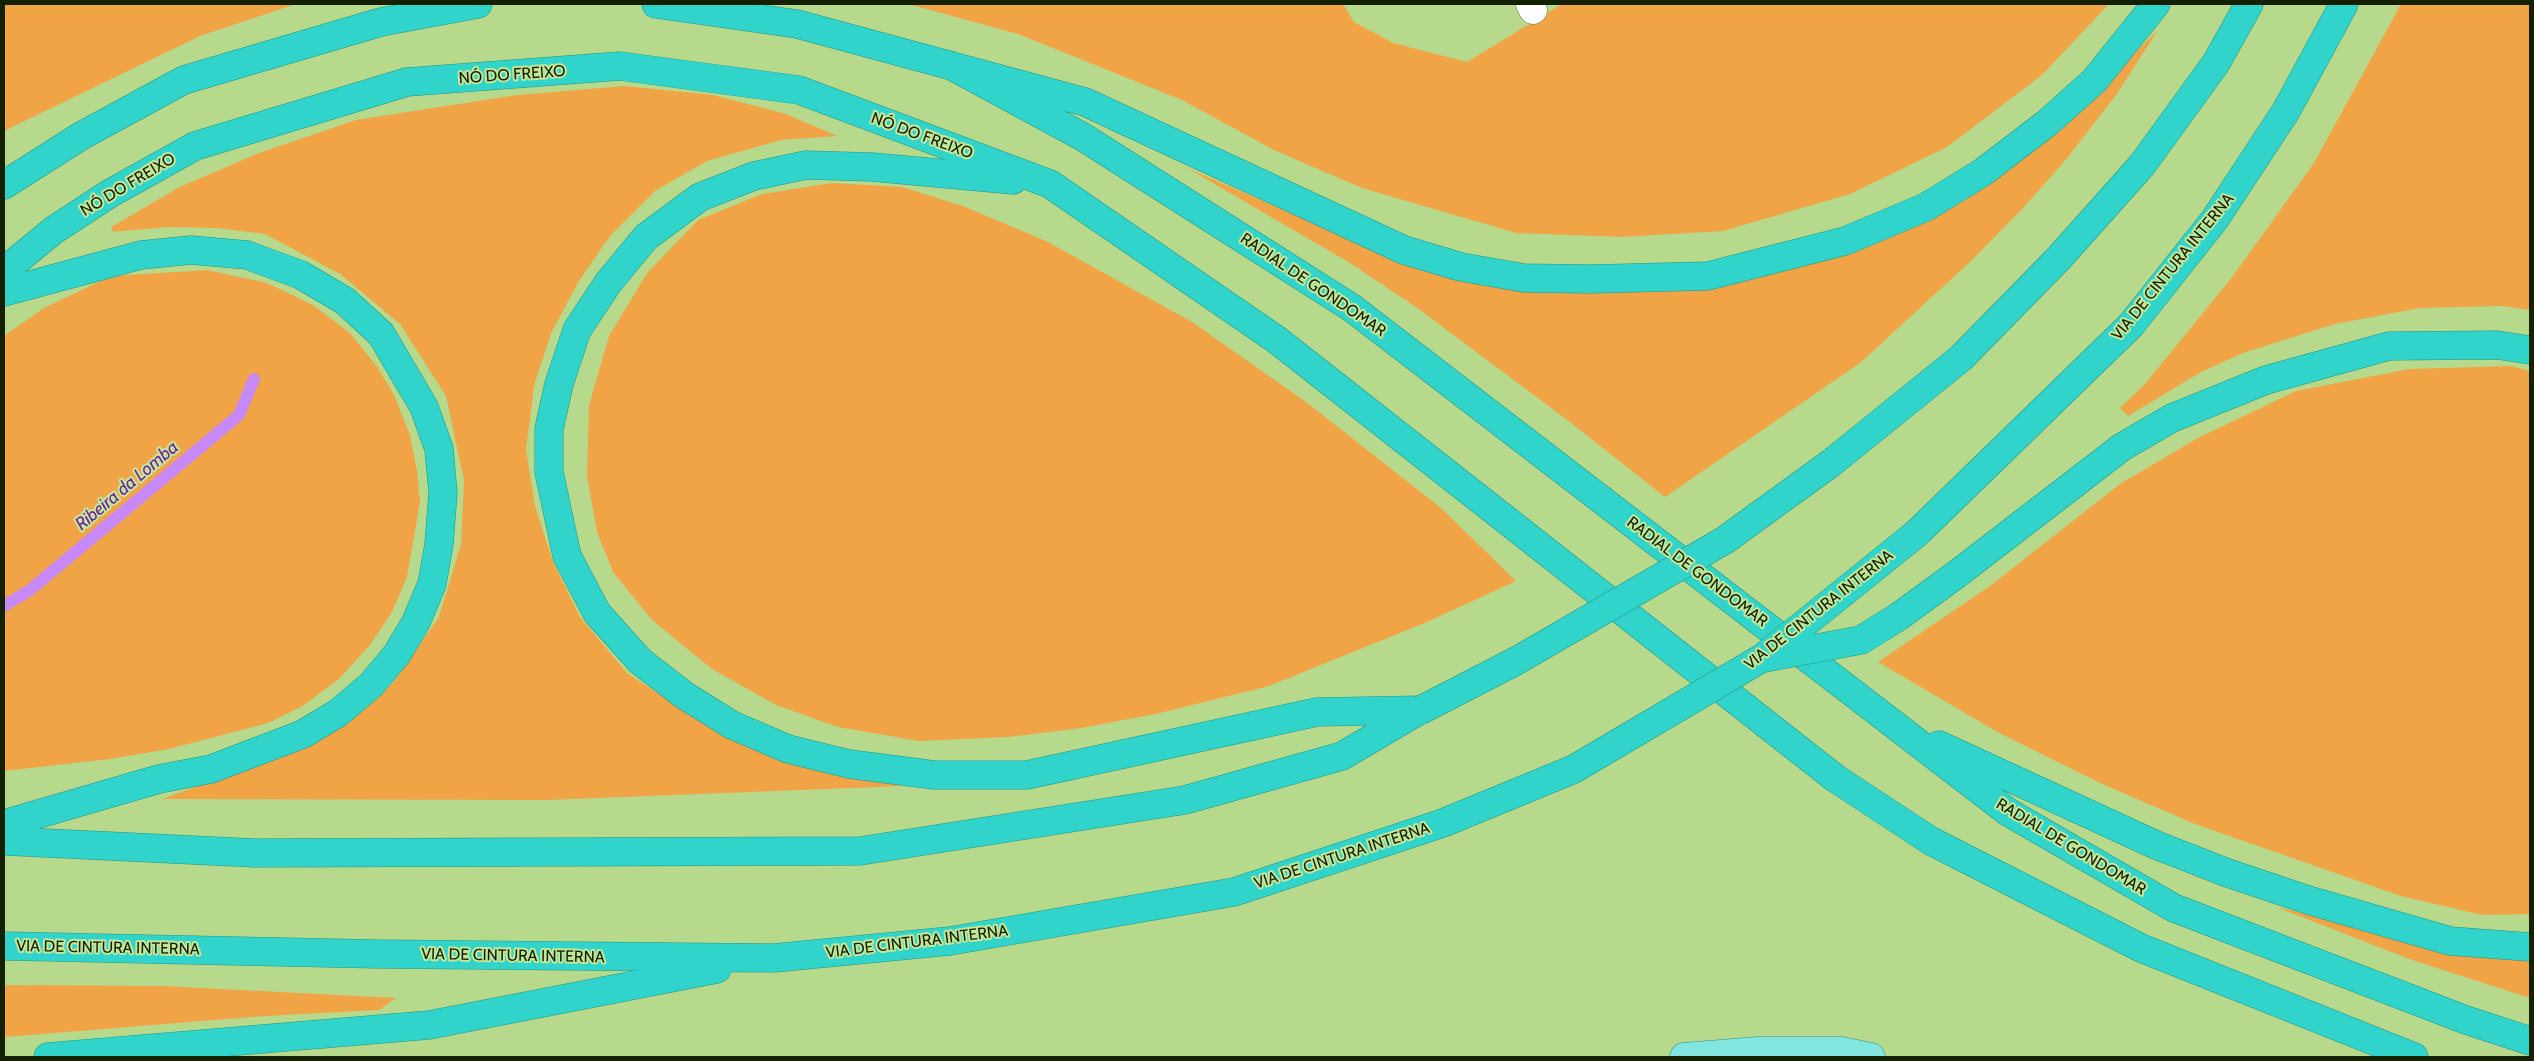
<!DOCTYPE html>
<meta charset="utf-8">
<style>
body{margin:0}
#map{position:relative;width:2534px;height:1061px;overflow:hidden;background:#b6d98c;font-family:Cabin,sans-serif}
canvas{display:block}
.frame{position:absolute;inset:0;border:5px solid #142002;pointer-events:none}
</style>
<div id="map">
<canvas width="2534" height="1061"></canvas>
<div class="frame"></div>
</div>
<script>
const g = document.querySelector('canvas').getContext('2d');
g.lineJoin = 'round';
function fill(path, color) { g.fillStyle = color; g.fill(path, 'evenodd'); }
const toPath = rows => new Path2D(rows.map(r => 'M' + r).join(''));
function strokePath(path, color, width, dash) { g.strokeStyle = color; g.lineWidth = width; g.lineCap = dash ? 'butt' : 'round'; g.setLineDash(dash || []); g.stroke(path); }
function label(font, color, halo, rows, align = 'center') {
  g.font = font + ' Cabin,sans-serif'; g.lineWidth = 4; g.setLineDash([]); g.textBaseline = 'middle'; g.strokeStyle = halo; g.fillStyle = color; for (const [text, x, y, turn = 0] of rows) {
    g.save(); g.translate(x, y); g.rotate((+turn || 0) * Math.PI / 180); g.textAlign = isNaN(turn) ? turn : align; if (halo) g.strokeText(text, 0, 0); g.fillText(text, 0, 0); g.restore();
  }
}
fill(toPath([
 [4,4,296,4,200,36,4,131],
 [908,4,1343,4,1354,22,1393,43,1467,62,1562,4,2109,4,2042,75,1947,147,1850,194,1723,231,1622,237,1516,233,1362,188,1274,150,1182,100,1018,34],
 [2401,4,2530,4,2530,310,2502,306,2420,308,2335,324,2243,353,2201,372,2128,416,2120,408,2145,384,2233,276,2314,163],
 [2158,30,2116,95,2068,157,2025,206,1970,262,1860,363,1665,497,1566,419,1416,307,1350,263,1187,168,1318,225,1526,288,1647,292,1729,283,2039,146],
 [624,86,713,95,786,114,837,136,781,140,707,161,655,191,610,236,579,281,551,333,534,386,526,450,535,506,553,562,580,617,627,673,703,723,779,757,903,786,547,800,162,799,247,768,334,731,393,683,439,617,461,544,464,481,446,396,400,324,340,274,265,234,217,228,166,227,113,232,111,227,180,187,259,153,356,120,517,95],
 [832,183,902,187,963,206,1048,242,1192,322,1306,402,1441,508,1516,581,1427,622,1269,686,1160,713,1082,728,1008,737,919,741,838,727,776,705,712,669,652,620,613,572,597,532,587,476,589,405,609,336,647,273,698,220,762,194],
 [207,270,267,283,313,305,350,333,378,368,394,395,410,435,417,471,420,502,407,577,392,612,370,645,339,679,301,707,268,723,169,749,110,759,4,771,4,336,44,308,111,276],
 [2511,366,2530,371,2530,914,2482,915,2401,896,2195,824,2100,783,2001,734,1878,662,1990,586,2120,484,2196,439,2296,391,2409,369],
 [2276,907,2457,949,2530,953,2530,998,2412,960],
 [4,985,163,986,396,998,379,1010,265,1016,4,1037]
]), '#f1a446');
strokePath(toPath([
 [4,606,30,590,239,415,254,379]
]), '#c689f7', 12);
const street = toPath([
 [1530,4,1533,10]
]);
const primary = toPath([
 [1684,1057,1758,1051,1841,1051,1871,1057]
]);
const highway = toPath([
 [656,4,797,24,1085,102,1404,250,1461,267,1524,278,1590,279,1708,276,1845,241,1926,207,1983,172,2047,123,2094,81,2156,4],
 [950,65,1083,137,1352,308,2008,812,2174,908,2466,1020,2530,1041],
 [1013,180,872,167,806,165,754,176,700,197,646,237,608,283,577,330,559,384,549,429,549,472,567,556,597,613,640,661,684,695,732,725,788,749,849,764,934,775,1027,775,1317,712,1421,710],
 [4,185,81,136,184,80,381,22,478,4],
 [4,271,54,230,109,194,195,146,407,82,620,66,799,90,1050,184,1277,340,1835,778,1931,841,2141,948,2414,1057],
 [4,292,141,255,191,250,247,255,301,275,345,301,381,334,424,407,439,449,443,493,439,544,432,584,416,622,397,654,371,685,338,713,303,734,211,769,159,779,4,824],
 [1831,463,1961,358,2059,258,2142,165,2216,63,2249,4],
 [1917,533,2131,325,2215,219,2286,111,2344,4],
 [1957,574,2122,447,2172,418,2266,380,2389,346,2497,345,2530,350],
 [1939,745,2156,845,2225,872,2308,900,2450,941,2530,947],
 [4,841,255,853,860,851,1185,800,1342,756,1420,710],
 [4,946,377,954,774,958,950,941,1234,892,1443,823],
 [48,1057,429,1025,717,969]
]);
strokePath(street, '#5f7e33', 29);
strokePath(primary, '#269584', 29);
strokePath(highway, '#269584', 29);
strokePath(street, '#fff', 28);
strokePath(primary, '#83e5df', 28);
strokePath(highway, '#30d4ca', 28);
const highwayBridge = toPath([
 [1764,658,1861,640,1898,617,1957,574],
 [1421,710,1516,661,1725,540,1831,463],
 [1443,823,1574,769,1762,658,1917,533]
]);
strokePath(highwayBridge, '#269584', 29, []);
strokePath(highwayBridge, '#30d4ca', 28);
label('16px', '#142002', '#c3e698', [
 ["NÓ DO FREIXO",512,75,-4],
 ["NÓ DO FREIXO",922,136,20],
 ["NÓ DO FREIXO",128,185,-31],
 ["VIA DE CINTURA INTERNA",2173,267,-51],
 ["RADIAL DE GONDOMAR",1313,285,34],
 ["RADIAL DE GONDOMAR",1697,572,37],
 ["VIA DE CINTURA INTERNA",1819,610,-38],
 ["RADIAL DE GONDOMAR",2071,847,31],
 ["VIA DE CINTURA INTERNA",1342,856,-18],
 ["VIA DE CINTURA INTERNA",917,942,-7],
 ["VIA DE CINTURA INTERNA",108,948,1],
 ["VIA DE CINTURA INTERNA",513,956,1]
]);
label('italic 18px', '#7221a3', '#c3e698', [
 ["Ribeira da Lomba",127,486,-40]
]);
</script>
